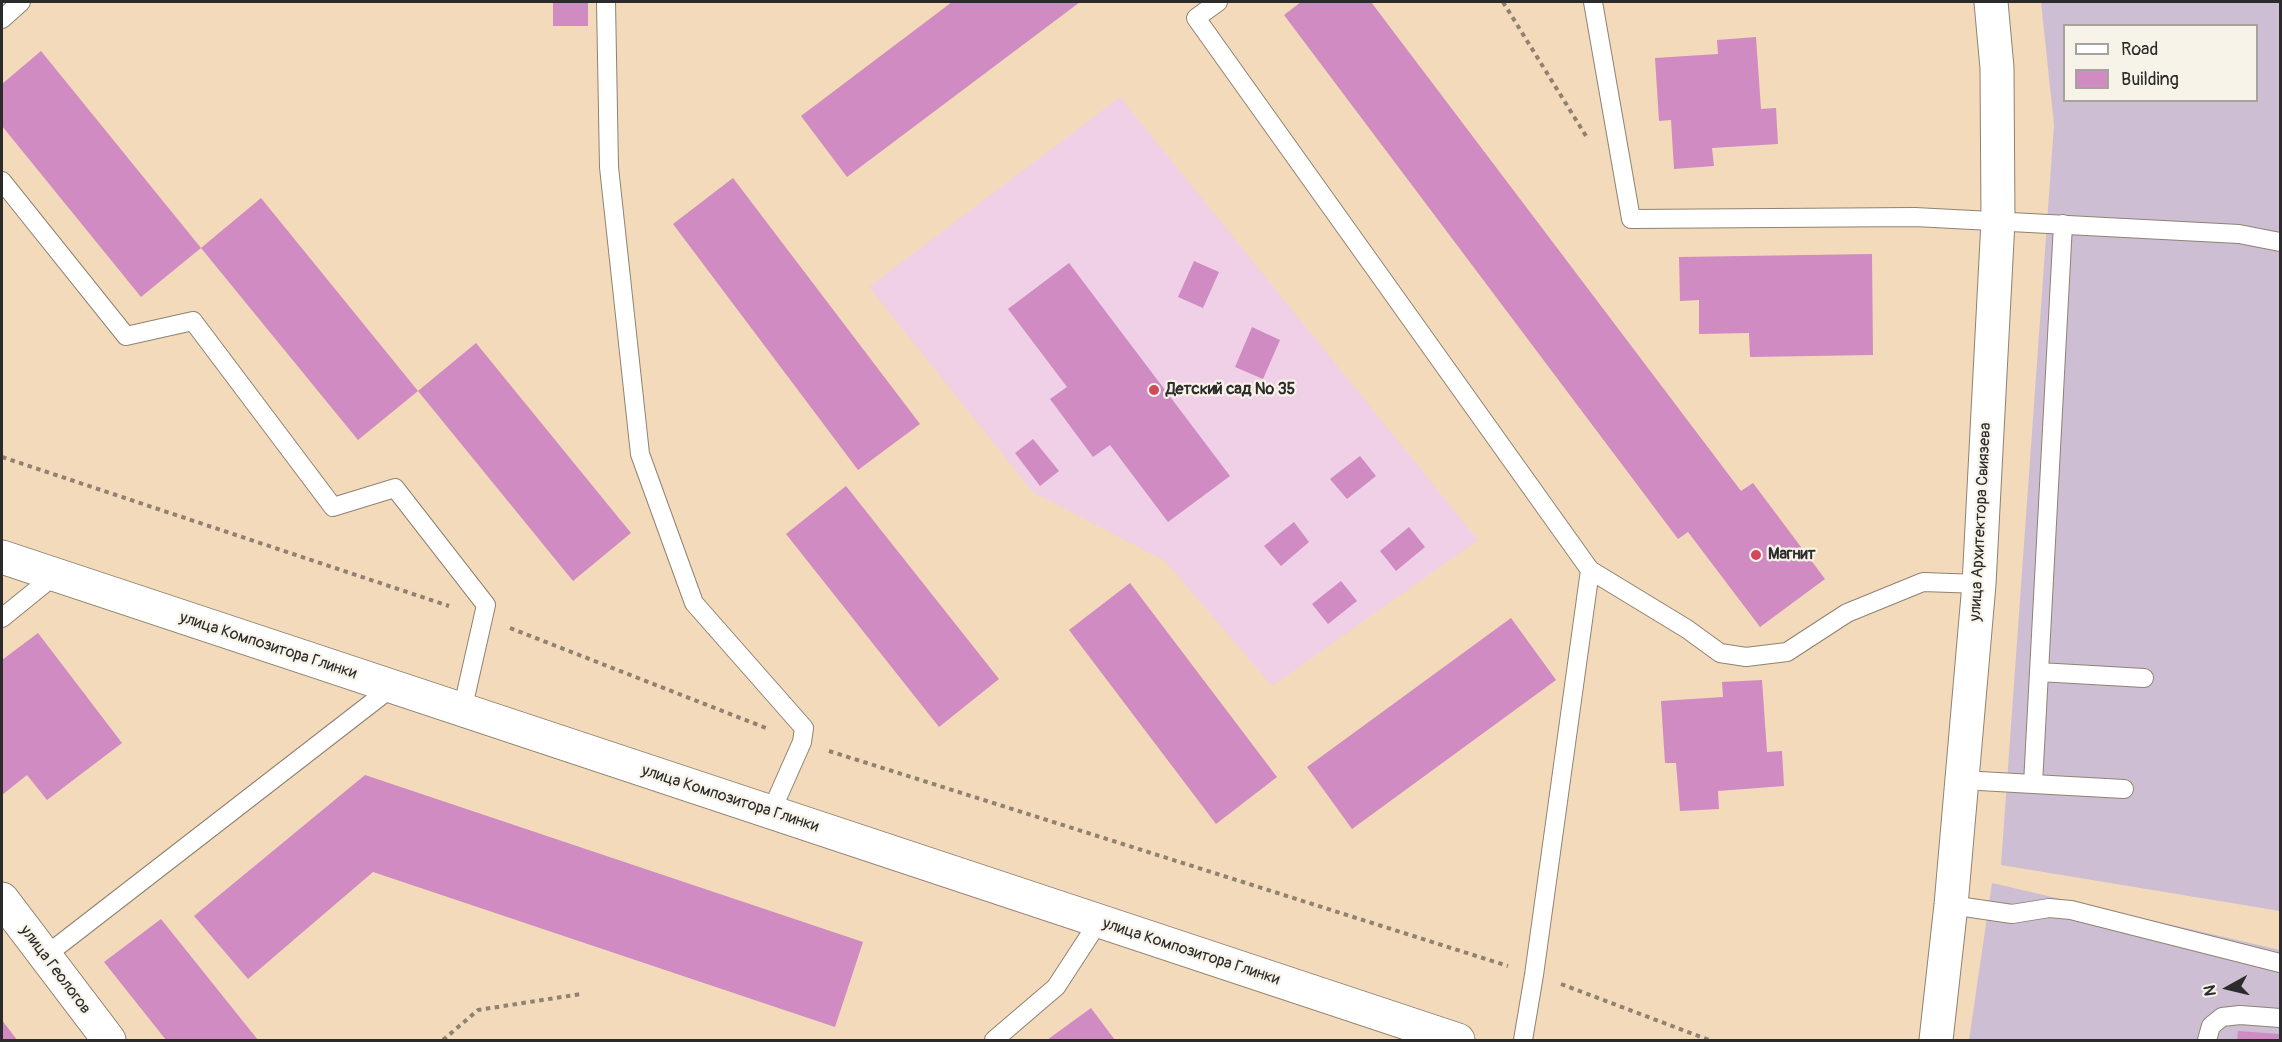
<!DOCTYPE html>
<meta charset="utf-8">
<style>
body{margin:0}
#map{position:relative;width:2282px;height:1042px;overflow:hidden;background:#f3daba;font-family:Pangolin,sans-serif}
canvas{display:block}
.frame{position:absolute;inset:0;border:3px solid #2b2b2b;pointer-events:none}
.legend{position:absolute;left:2063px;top:24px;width:195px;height:78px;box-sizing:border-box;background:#f7f3e8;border:2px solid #a5a39c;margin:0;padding:8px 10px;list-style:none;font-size:18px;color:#2b2b2b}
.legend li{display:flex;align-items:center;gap:12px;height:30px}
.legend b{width:30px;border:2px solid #a5a39c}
.north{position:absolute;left:2198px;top:958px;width:60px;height:60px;-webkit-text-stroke:4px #f7f3e8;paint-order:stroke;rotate:262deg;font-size:16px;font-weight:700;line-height:24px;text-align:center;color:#2b2b2b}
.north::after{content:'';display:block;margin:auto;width:21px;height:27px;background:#2b2b2b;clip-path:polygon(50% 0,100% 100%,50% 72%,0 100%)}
</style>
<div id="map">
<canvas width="2282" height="1042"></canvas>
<div class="frame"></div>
<ul class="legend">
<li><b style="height:8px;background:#fff"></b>Road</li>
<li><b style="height:16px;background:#cf8bc2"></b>Building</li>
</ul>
<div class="north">N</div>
</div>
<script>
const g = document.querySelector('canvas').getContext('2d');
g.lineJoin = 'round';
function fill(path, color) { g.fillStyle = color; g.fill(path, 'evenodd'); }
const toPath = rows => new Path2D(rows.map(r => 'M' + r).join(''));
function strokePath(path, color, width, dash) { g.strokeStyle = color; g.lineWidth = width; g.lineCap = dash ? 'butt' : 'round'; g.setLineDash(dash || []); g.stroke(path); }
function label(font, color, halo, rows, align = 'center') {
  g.font = font + ' Pangolin,sans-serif'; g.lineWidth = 4.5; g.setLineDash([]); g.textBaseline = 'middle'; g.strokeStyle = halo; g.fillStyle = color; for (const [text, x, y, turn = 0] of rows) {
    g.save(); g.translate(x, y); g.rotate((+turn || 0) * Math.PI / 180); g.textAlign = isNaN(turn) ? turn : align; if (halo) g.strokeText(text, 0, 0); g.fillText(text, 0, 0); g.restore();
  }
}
fill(toPath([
 [1120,97,1478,540,1272,686,1165,561,1033,492,869,287]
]), '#efd0e7');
fill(toPath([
 [2041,2,2280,2,2280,911,2001,865,2054,125],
 [2064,26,2256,26,2256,100,2064,100],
 [1992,883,2280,950,2280,1040,1969,1040]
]), '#cdbed3');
fill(toPath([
 [553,2,588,2,588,26,553,26],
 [952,2,1080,2,847,177,801,116],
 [1301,2,1371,2,1741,491,1753,483,1825,579,1760,627,1688,532,1678,539,1284,15],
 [1756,37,1761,109,1776,108,1778,144,1712,148,1714,166,1674,169,1671,120,1659,121,1655,58,1718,54,1717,40],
 [41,51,201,248,261,198,418,391,358,440,201,248,141,297,2,126,2,84],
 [733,178,920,424,858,470,673,224],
 [1872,254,1873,355,1750,357,1749,333,1699,334,1699,300,1680,301,1679,257],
 [1194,261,1219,272,1203,308,1178,297],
 [1069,263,1230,476,1168,522,1110,445,1093,457,1050,399,1067,387,1008,309],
 [1252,327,1280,340,1263,379,1235,367],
 [476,343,631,533,573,581,418,391],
 [1033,439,1059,471,1040,486,1015,453],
 [1360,456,1376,476,1347,499,1330,479],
 [846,486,999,679,939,727,786,534],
 [1294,522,1309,542,1281,566,1264,546],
 [1409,527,1425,547,1396,571,1380,551],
 [1341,581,1357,601,1328,624,1312,604],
 [1130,583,1277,777,1216,824,1069,630],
 [1511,618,1556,680,1352,829,1307,767],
 [38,633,122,743,47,800,27,775,2,795,2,660],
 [1762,680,1767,752,1782,751,1784,786,1718,791,1719,809,1680,811,1676,763,1665,763,1661,701,1723,697,1722,682],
 [365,775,863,942,835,1027,373,872,248,979,194,916],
 [161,919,258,1040,166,1040,104,962],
 [1091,1008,1115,1040,1047,1040],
 [2,1020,17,1040,2,1040],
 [2238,1031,2280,1034,2280,1040,2237,1040]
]), '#cf8bc2');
const lane = toPath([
 [606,2,609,167,640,454,694,603,804,728,802,742,771,812],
 [1218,2,1196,18,1590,570,1534,975,1523,1040],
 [1593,2,1631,219,1915,217,2239,234,2280,242],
 [2,19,21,2],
 [2,181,126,336,193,321,333,507,395,488,486,605,462,711],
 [2063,224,2033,784,2124,789],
 [1590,570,1687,629,1720,653,1746,657,1787,652,1847,613,1923,582,1979,584],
 [2,618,55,575],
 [2039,672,2144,678],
 [1962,780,2033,784],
 [1951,905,2012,914,2049,908,2071,910,2280,963],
 [45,956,391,688],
 [994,1040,1056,987,1099,921],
 [2207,1040,2211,1026,2222,1017,2240,1015,2280,1018]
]);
const street = toPath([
 [2,899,109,1040]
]);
const secondary = toPath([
 [2,557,1458,1040],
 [1936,1040,1951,905,1979,584,1998,221,1997,68,1991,2]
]);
strokePath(lane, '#8f8272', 20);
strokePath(street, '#8f8272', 35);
strokePath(secondary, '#8f8272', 35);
strokePath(toPath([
 [1503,2,1586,136],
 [2,457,449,606],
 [510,628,766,728],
 [829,751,1508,966],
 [1561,984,1709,1040],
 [443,1040,478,1010,581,994]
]), '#8f8272', 4, [4.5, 4.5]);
strokePath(lane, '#fff', 18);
strokePath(street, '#fff', 33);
strokePath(secondary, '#fff', 33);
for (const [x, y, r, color] of [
 [1154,390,6,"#d1495b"],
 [1756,555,6,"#d1495b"]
]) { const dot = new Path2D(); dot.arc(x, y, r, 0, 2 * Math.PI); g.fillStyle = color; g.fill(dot); strokePath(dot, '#f7f3e8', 2); }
label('bold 16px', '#2b2b2b', '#f7f3e8', [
 ["Детский сад № 35",1166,390],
 ["Магнит",1768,555]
], 'left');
label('16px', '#2b2b2b', '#f7f3e8', [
 ["улица Архитектора Свиязева",1981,522,-87],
 ["улица Композитора Глинки",268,646,18],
 ["улица Композитора Глинки",730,799,18],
 ["улица Композитора Глинки",1191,952,18],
 ["улица Геологов",55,970,53]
]);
</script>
